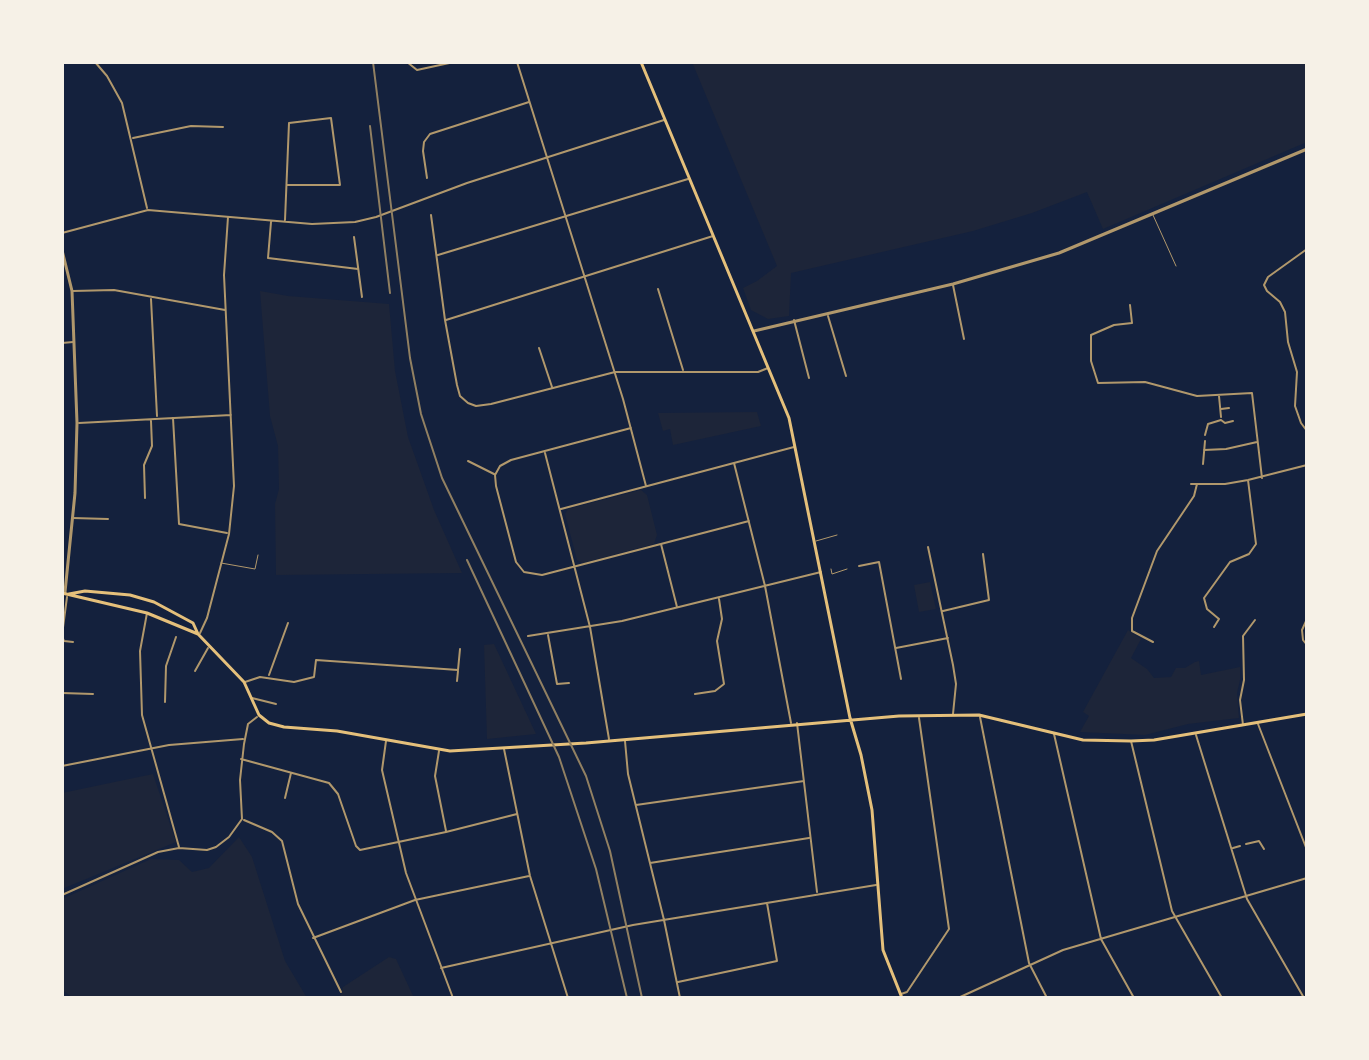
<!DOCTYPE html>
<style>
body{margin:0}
#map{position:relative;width:1369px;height:1060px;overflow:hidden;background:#14213d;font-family:"Noto Sans",sans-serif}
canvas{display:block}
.frame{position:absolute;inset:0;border:64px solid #f6f1e7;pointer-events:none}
</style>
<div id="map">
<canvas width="1369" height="1060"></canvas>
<div class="frame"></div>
</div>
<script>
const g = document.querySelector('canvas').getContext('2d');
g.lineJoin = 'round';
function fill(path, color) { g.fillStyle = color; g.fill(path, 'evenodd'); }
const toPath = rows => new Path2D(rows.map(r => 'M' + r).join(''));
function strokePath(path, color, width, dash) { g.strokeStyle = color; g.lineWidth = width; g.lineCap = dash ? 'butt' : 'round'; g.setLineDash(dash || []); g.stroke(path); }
fill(toPath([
 [692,62,1307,62,1307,142,1103,229,1087,192,1032,213,973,231,791,273,789,316,768,319,751,310,743,288,757,281,777,266],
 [260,291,288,296,389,304,395,371,408,437,434,510,462,573,276,575,275,504,279,489,278,446,270,416],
 [757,412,761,426,673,445,670,429,663,431,658,413],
 [641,490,647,495,657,535,654,544,583,563,577,560,565,514,568,509],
 [930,582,936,609,919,612,914,585],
 [1128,630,1141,639,1131,658,1147,669,1154,678,1171,677,1176,668,1185,668,1195,662,1199,661,1201,675,1240,667,1240,680,1237,693,1239,718,1188,724,1145,735,1080,732,1089,716,1083,712],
 [494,644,536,734,487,739,484,645],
 [153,774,176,842,62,889,62,793],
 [239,837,252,857,285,961,307,998,73,998,62,990,62,899,151,859,179,860,192,872,209,868],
 [389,957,396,959,414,998,340,998,343,987]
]), '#1d2539');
strokePath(toPath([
 [1153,215,1176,266],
 [816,541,837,535],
 [221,563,255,569,258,555],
 [831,569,832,574,847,569]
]), '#b1986c', 1);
strokePath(toPath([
 [95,62,107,76,122,103,147,208],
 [407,62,417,70,454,62],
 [517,62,623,399,646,486],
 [133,138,191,126,223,127],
 [427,178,423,151,424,142,430,134,529,102],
 [431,215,445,320,457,385,460,396,468,403,476,406,491,404,615,372,758,372,768,368],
 [285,220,289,123,331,118,340,185,287,185],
 [271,222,268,258,358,269],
 [62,233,148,210,312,224,355,222,376,217,467,183,664,120],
 [354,237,362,297],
 [1307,249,1268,277,1264,285,1267,291,1280,302,1285,312,1288,342,1297,372,1295,406,1301,423,1307,431],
 [438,255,688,179],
 [953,285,964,339],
 [658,289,683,370],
 [73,291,114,290,225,310],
 [151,299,157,416],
 [1130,305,1132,323,1114,325,1091,335,1091,361,1098,383,1145,382,1197,396,1252,393,1262,478],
 [828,316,846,376],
 [446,320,713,236],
 [794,320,809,378],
 [62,343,73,342],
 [539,348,552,387],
 [1219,396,1221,417],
 [1221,409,1229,408],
 [173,418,179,524,227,533],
 [79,423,231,415],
 [631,428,511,460,500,466,495,475,496,486,516,562,524,572,542,575,749,521],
 [1205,435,1208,424,1221,420,1225,423,1233,421],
 [1204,450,1226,449,1257,442],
 [545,453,590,627,609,739],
 [468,461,494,474],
 [734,463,765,586,791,723],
 [1203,464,1205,441],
 [1191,484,1225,484,1248,480,1307,465],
 [145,498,144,465,152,446,151,421],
 [561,509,794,447],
 [73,518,108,519],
 [661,544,677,607],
 [928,547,953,665,956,684,953,714],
 [859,566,879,562,901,679],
 [943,611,989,600,983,554],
 [147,613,140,651,142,715,179,847],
 [1307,619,1302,630,1303,640,1307,645],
 [1214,627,1219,619,1207,609,1204,598,1230,562,1249,554,1256,544,1248,480],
 [200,633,207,618,229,534,234,486,224,275,228,217],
 [62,635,67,597],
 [548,635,557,684,569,683],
 [62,636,64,641,73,642],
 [528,636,622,621,821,572],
 [1153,642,1132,631,1132,618,1157,551,1194,496,1197,484],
 [896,648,948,638],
 [195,671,208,648],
 [269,675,288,623],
 [457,681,458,671],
 [245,682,260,677,294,682,314,677,316,660,458,670,460,649],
 [62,693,93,694],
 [695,694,715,691,724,684,717,641,722,619,719,599],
 [252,698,276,704],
 [165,702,166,666,176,637],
 [980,717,1029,963,1047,998],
 [797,723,817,892],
 [1258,724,1307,850],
 [1243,725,1240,700,1244,680,1243,636,1255,620],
 [1054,734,1101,939,1134,998],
 [1196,735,1247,899,1304,998],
 [386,741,382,770,406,873,453,998],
 [625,741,628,774,664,920,680,998],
 [1131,741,1172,911,1222,998],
 [504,749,530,876,568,998],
 [439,751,435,776,446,831],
 [241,759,329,783,338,794,356,846,360,850,446,832,517,814],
 [62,766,169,745,243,739],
 [285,798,291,773],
 [636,805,804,781],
 [244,820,272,832,282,841,298,904,341,992],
 [1246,844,1259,841,1264,849],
 [1233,848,1240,846],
 [650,863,809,838],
 [62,895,158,852,179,848,207,850,216,847,229,837,242,819,240,780,244,744,248,724,257,717],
 [313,938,415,900,529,876],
 [441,968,633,925,876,885],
 [678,982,777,961,767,903],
 [901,994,907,992,949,929,919,718],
 [62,998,63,998],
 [958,998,1063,950,1307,878]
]), '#b1986c', 2);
strokePath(toPath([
 [62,250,72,291,77,423,75,493,65,592],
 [754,331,953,284,1059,253,1307,149]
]), '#b1986c', 3);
strokePath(toPath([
 [641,62,789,418,850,718,861,755,872,810,883,950,902,998],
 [62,593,147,613,198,634],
 [69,594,85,591,130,595,154,602,193,623,198,634,244,682,259,715,269,723,284,727,337,731,450,751,586,743,899,716,979,715,1083,740,1131,741,1154,740,1307,714]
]), '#e5c07b', 3);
strokePath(toPath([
 [373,62,410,358,421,414,442,478,586,776,610,851,642,998],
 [370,126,390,293],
 [467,560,559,757,596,869,627,998]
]), '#918062', 2);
</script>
